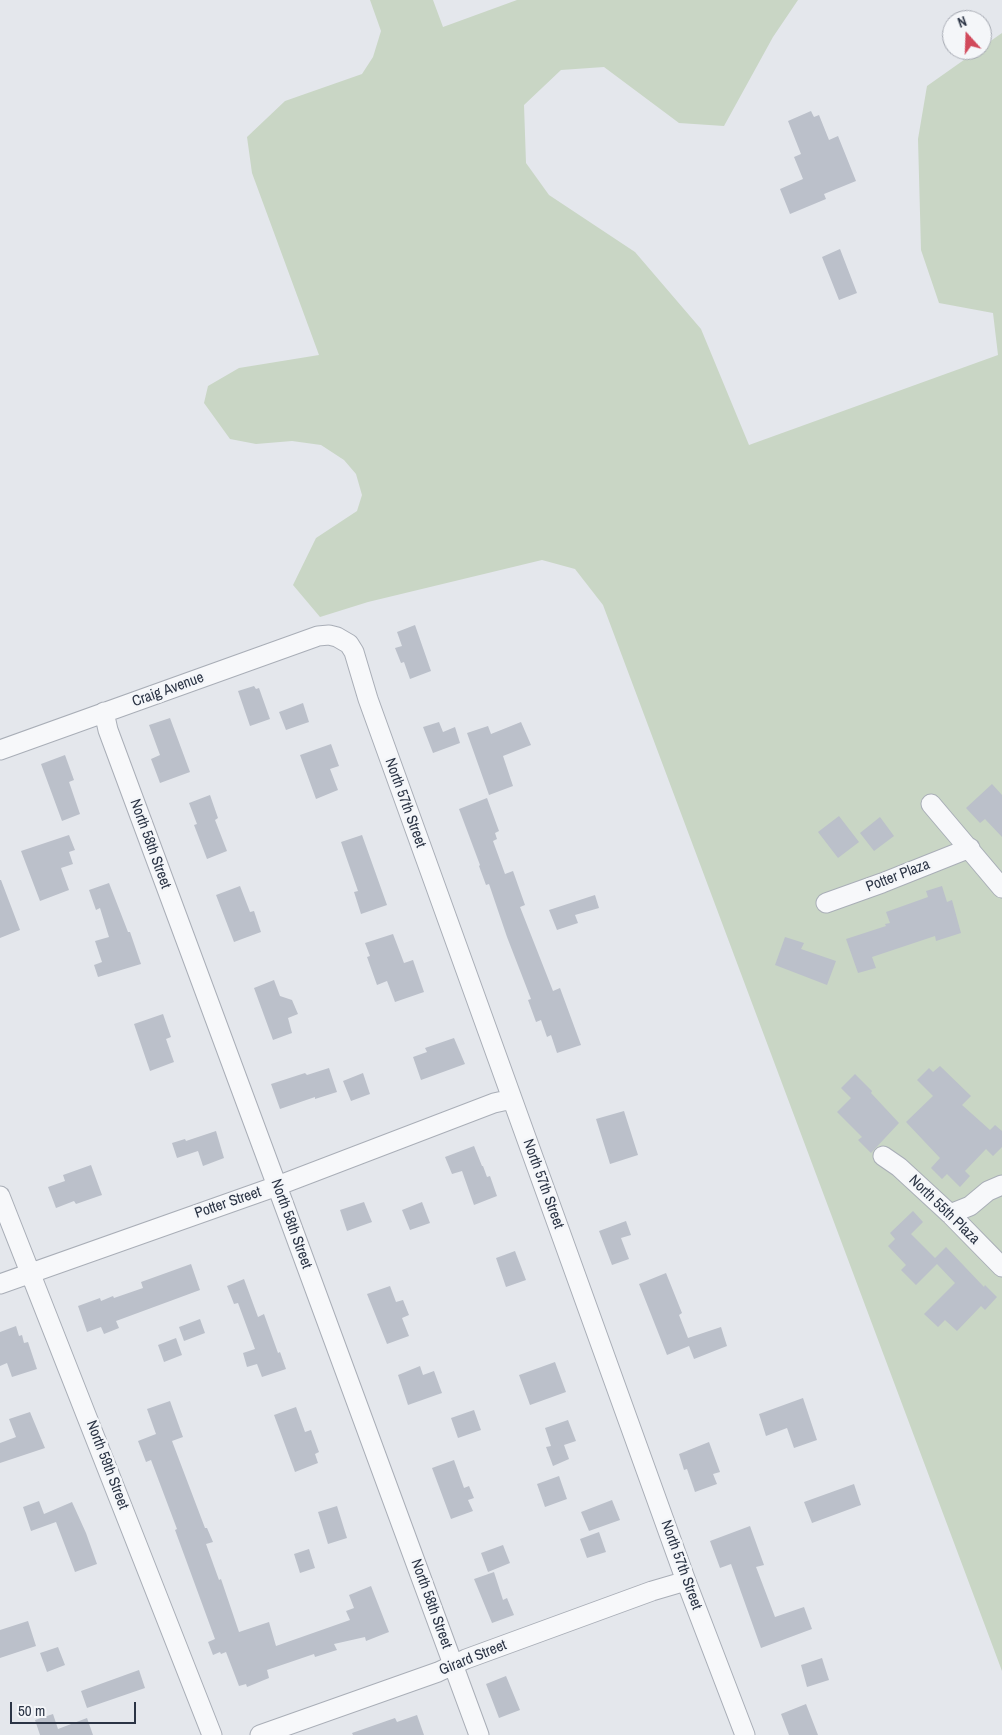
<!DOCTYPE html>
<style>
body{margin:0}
#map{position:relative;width:1002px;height:1735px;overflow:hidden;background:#e4e7ec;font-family:"Archivo Narrow",sans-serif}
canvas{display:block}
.north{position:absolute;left:942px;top:10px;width:50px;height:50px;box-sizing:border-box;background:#f4f6f9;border:1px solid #a4a8b1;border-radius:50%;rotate:340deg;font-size:14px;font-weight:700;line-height:20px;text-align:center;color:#2b3445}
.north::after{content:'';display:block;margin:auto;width:18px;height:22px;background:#d1495b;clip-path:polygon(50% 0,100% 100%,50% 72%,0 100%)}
.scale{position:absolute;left:10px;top:1702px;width:126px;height:22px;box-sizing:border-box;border:2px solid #2b3445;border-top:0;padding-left:6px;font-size:15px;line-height:18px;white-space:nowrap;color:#2b3445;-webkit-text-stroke:4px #f4f6f9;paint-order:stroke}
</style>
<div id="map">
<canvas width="1002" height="1735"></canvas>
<div class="north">N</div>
<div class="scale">50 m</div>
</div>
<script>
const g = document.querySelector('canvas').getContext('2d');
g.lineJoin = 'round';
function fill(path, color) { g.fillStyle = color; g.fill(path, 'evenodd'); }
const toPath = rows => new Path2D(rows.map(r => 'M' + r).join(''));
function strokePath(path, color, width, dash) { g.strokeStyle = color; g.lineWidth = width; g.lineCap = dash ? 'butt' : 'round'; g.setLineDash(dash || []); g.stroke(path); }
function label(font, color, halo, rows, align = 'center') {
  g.font = font + ' "Archivo Narrow",sans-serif'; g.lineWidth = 5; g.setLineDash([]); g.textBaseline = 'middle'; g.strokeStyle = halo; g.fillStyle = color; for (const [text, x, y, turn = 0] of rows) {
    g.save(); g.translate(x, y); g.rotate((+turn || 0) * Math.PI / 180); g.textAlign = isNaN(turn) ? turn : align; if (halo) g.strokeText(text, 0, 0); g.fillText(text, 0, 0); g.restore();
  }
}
fill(toPath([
 [370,0,433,0,443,27,517,0,798,0,773,37,724,126,679,123,604,67,561,70,524,105,526,163,549,195,635,252,701,329,749,445,998,355,993,313,939,303,921,250,918,139,927,86,978,50,982,50,982,47,1002,33,1002,1671,603,605,575,569,542,560,368,602,320,617,293,585,316,538,357,511,362,495,356,474,344,460,321,445,292,441,256,444,230,439,204,403,208,386,239,368,319,355,252,173,247,137,285,101,362,74,373,57,381,31]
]), '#c9d6c5');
fill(toPath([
 [811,111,814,117,819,115,829,140,838,136,856,181,824,194,826,199,790,214,780,189,803,179,794,157,801,154,788,121],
 [840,249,857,293,839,300,822,257],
 [415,625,431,671,410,679,404,662,401,663,395,648,402,646,397,632],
 [254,686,256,689,259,688,270,719,250,726,238,691],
 [303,703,309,722,286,730,279,712],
 [170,718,190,772,160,783,151,759,160,755,149,725],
 [439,722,443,732,455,727,460,743,433,753,423,727],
 [521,722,531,745,503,756,513,786,489,795,467,733,488,726,491,734],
 [331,744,339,766,330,769,338,790,316,799,300,755],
 [65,755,74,780,69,782,80,814,62,821,41,764],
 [992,784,1002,795,1002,837,985,819,980,823,966,808],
 [210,795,218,818,215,820,227,851,207,859,194,825,197,824,189,803],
 [487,798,499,831,495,833,497,839,493,841,505,874,513,871,525,905,520,907,553,991,560,988,581,1045,557,1053,551,1035,547,1037,541,1020,536,1022,528,1000,531,999,507,937,489,884,486,885,479,866,480,865,459,809],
 [839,816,859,842,838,858,818,832],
 [880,817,894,836,874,851,860,833],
 [69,835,75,850,69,852,73,864,61,868,69,890,40,901,21,851],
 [362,835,387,905,361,914,354,892,358,891,341,842],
 [0,880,1,880,20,930,0,938],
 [109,883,128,932,130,932,141,964,98,977,94,965,102,962,95,941,109,937,100,908,96,910,89,890],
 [240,886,250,912,254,911,261,932,234,942,216,895],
 [942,886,947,902,952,900,961,933,936,941,935,936,872,957,876,968,858,973,846,939,886,926,885,924,890,923,886,912,928,897,926,891],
 [595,895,599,908,575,915,578,923,557,930,549,910],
 [393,934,404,963,413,960,424,992,395,1002,387,981,377,985,367,957,370,956,365,943],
 [785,937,804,943,801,949,836,961,827,985,775,965],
 [274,980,280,996,292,1000,298,1014,288,1018,292,1033,273,1040,254,988],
 [163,1014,171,1037,166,1039,174,1062,150,1071,134,1024],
 [454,1038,465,1064,421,1080,413,1057,427,1052,425,1048],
 [940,1066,971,1096,962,1105,990,1130,995,1125,1002,1131,1002,1147,993,1156,986,1149,965,1171,970,1176,960,1187,947,1174,942,1179,931,1168,940,1158,906,1122,933,1096,917,1080,929,1068,933,1072],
 [329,1068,337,1092,315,1099,315,1097,280,1109,271,1084,305,1073,307,1075],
 [363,1073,370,1094,351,1101,343,1081],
 [855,1074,872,1091,871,1093,899,1123,871,1153,858,1140,862,1137,837,1112,851,1098,841,1088],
 [624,1111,638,1155,610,1164,596,1119],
 [216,1131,224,1158,203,1166,198,1151,177,1158,172,1143,185,1139,186,1141],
 [474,1146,482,1166,483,1166,487,1177,490,1176,497,1196,474,1205,462,1171,452,1174,445,1157],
 [91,1165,102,1195,76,1204,74,1201,56,1208,48,1187,65,1181,63,1175],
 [364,1202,372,1222,347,1231,340,1210],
 [422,1202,430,1223,410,1230,402,1210],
 [913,1211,923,1222,911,1234,935,1258,946,1247,984,1287,985,1285,997,1297,985,1310,981,1306,957,1331,945,1320,938,1327,924,1314,955,1283,937,1264,916,1285,901,1270,906,1265,888,1246,895,1239,890,1233],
 [626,1221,631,1235,621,1238,629,1259,612,1265,599,1231],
 [515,1251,526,1280,506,1287,496,1258],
 [191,1264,200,1290,116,1321,119,1328,104,1334,101,1327,87,1332,78,1306,100,1298,101,1301,113,1296,114,1298,143,1288,141,1282],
 [666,1273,682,1313,679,1315,688,1338,721,1327,727,1346,694,1359,689,1346,667,1355,639,1284],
 [244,1279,258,1317,264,1314,278,1353,280,1352,286,1369,262,1377,257,1364,247,1367,243,1353,255,1349,238,1303,234,1304,227,1286],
 [390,1286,396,1302,403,1300,409,1315,402,1318,409,1336,387,1344,367,1294],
 [200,1319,205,1333,184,1341,179,1327],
 [16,1326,19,1336,22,1335,24,1343,28,1342,37,1369,12,1377,7,1363,0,1366,0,1332],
 [176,1338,182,1355,164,1362,158,1345],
 [555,1362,566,1392,530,1405,519,1375],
 [420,1366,423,1375,434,1371,442,1393,408,1405,398,1375],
 [803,1398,817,1440,794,1448,787,1428,766,1436,759,1414],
 [170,1401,183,1437,172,1441,205,1528,207,1528,213,1542,206,1544,219,1580,221,1579,239,1632,269,1622,276,1646,350,1620,346,1611,354,1608,349,1595,371,1586,389,1632,366,1641,365,1637,334,1644,337,1650,315,1657,314,1654,267,1670,269,1678,247,1687,246,1684,239,1686,226,1652,221,1654,220,1652,213,1655,208,1642,215,1639,175,1530,177,1529,151,1460,146,1462,138,1441,156,1434,147,1409],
 [296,1407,305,1432,311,1430,319,1452,315,1454,318,1463,295,1472,274,1415],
 [474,1410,481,1430,458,1438,451,1418],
 [30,1412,45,1448,0,1463,0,1443,16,1437,9,1419],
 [568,1420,576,1441,564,1445,569,1459,553,1466,546,1447,551,1446,545,1428],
 [709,1442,720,1472,713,1474,717,1484,695,1492,687,1469,684,1470,679,1454],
 [454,1460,464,1488,469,1486,474,1498,468,1500,473,1511,451,1519,432,1468],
 [559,1476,567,1499,545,1507,537,1484],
 [854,1484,861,1505,812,1523,804,1502],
 [612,1500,620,1520,589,1531,581,1512],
 [39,1501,44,1514,72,1502,86,1533,97,1564,75,1572,56,1522,31,1531,23,1507],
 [337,1506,347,1538,328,1544,318,1512],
 [750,1526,764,1565,756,1567,775,1617,804,1607,812,1629,761,1648,731,1564,720,1568,710,1541],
 [599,1532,606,1552,587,1558,580,1539],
 [503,1545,510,1563,488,1572,481,1553],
 [309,1549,315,1568,300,1573,294,1554],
 [494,1572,503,1600,507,1598,514,1615,492,1623,474,1579],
 [28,1621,36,1646,0,1658,0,1630],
 [58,1647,65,1665,47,1672,40,1653],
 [822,1658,829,1680,807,1687,801,1665],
 [139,1670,145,1688,87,1708,81,1691],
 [506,1676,520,1710,499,1718,486,1684],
 [806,1704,818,1735,789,1735,781,1714],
 [53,1714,58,1729,87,1718,93,1735,40,1735,35,1720],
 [417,1715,424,1735,353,1735,352,1733,395,1718,397,1722]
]), '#bbc0ca');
const minor = toPath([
 [104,712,108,730,277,1186,479,1735],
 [0,750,318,636,329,635,337,637,349,644,354,652,368,699,686,1581,745,1735],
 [931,804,1002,888],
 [826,903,882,883,970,848],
 [883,1156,899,1167,950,1214,1002,1267],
 [0,1196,212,1735],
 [950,1214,970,1206,988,1191,1002,1185],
 [0,1284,277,1186,494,1103,512,1099],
 [260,1735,438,1672,466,1659,652,1591,686,1581]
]);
strokePath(minor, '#a9aeb7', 21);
strokePath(minor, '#f7f8fa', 19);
label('15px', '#2b3445', '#f4f6f9', [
 ["Craig Avenue",168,690,-20],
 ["North 57th Street",405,803,70],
 ["North 58th Street",150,844,70],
 ["Potter Plaza",898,876,-21],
 ["North 57th Street",543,1184,70],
 ["Potter Street",228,1203,-19],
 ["North 55th Plaza",944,1210,44],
 ["North 58th Street",291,1224,70],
 ["North 59th Street",107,1465,69],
 ["North 57th Street",681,1565,70],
 ["North 58th Street",431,1604,70],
 ["Girard Street",473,1658,-22]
]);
</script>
